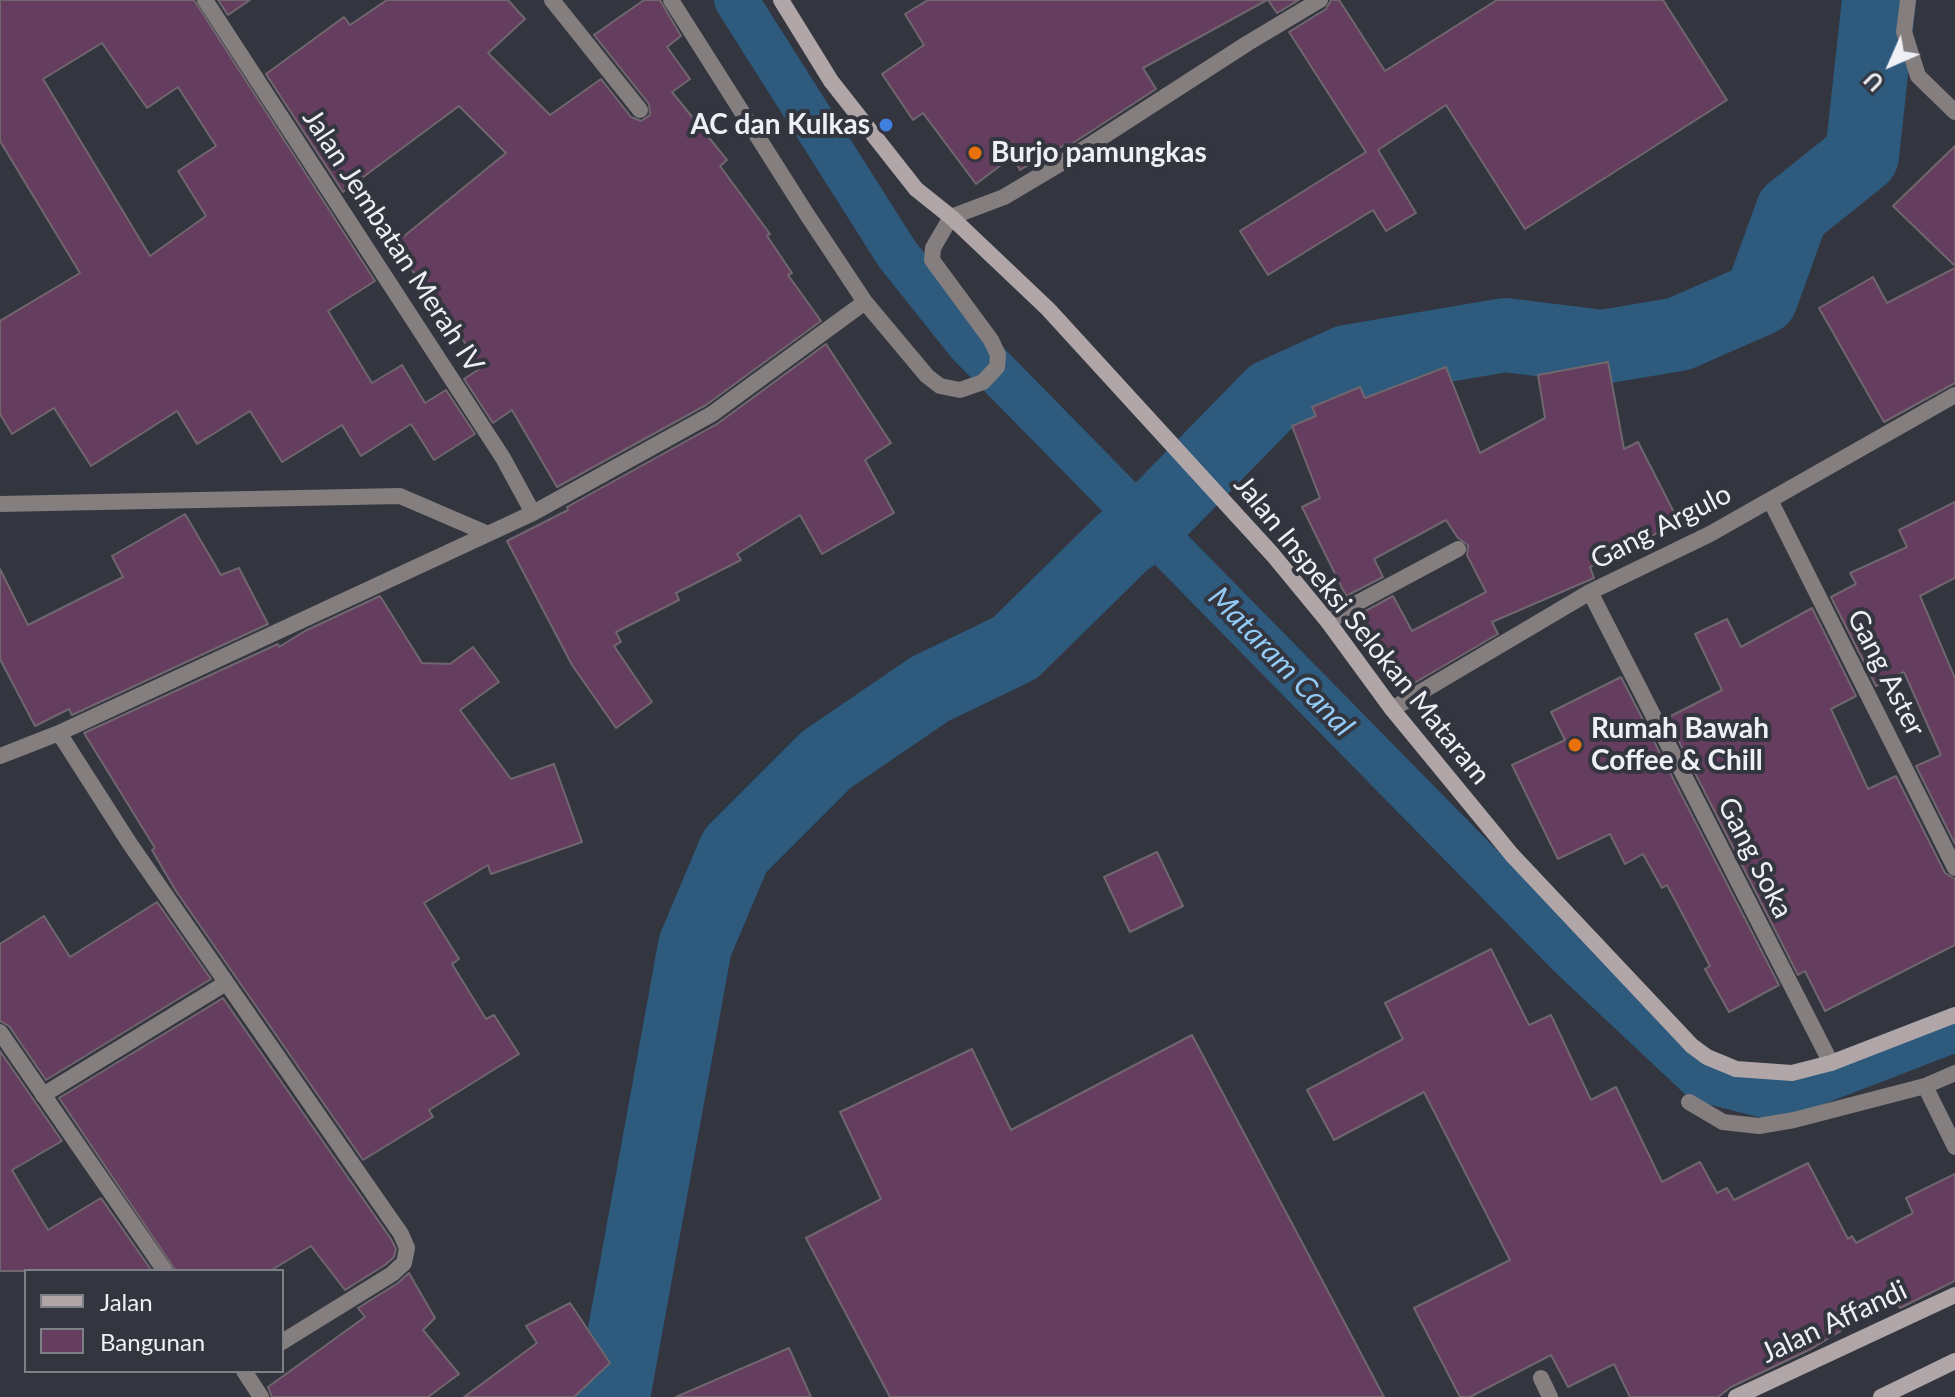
<!DOCTYPE html>
<style>
body{margin:0}
#map{position:relative;width:1955px;height:1397px;overflow:hidden;background:#33353f;font-family:Lato,sans-serif}
canvas{display:block}
.legend{position:absolute;left:24px;top:1269px;width:260px;height:104px;box-sizing:border-box;background:#33353f;border:2px solid #7e8088;margin:0;padding:10px 14px;list-style:none;font-size:24px;color:#eff0f6}
.legend li{display:flex;align-items:center;gap:16px;height:40px}
.legend b{width:40px;border:2px solid #7e8088}
.north{position:absolute;left:1851px;top:24px;width:80px;height:80px;-webkit-text-stroke:6px #33353f;paint-order:stroke;rotate:225deg;font-size:22px;font-weight:700;line-height:32px;text-align:center;color:#eff0f6}
.north::after{content:'';display:block;margin:auto;width:28px;height:36px;background:#eff0f6;clip-path:polygon(50% 0,100% 100%,50% 72%,0 100%)}
</style>
<div id="map">
<canvas width="1955" height="1397"></canvas>
<ul class="legend">
<li><b style="height:10px;background:#b0a6a7"></b>Jalan</li>
<li><b style="height:22px;background:#653d5f"></b>Bangunan</li>
</ul>
<div class="north">U</div>
</div>
<script>
const g = document.querySelector('canvas').getContext('2d');
g.lineJoin = 'round';
const toPath = rows => new Path2D(rows.map(r => 'M' + r).join(''));
function strokePath(path, color, width, dash) { g.strokeStyle = color; g.lineWidth = width; g.lineCap = dash ? 'butt' : 'round'; g.setLineDash(dash || []); g.stroke(path); }
function fill(path, color) { g.fillStyle = color; g.fill(path, 'evenodd'); }
function label(font, color, halo, rows, align = 'center') {
  g.font = font + ' Lato,sans-serif'; g.lineWidth = 8; g.setLineDash([]); g.textBaseline = 'middle'; g.strokeStyle = halo; g.fillStyle = color; for (const [text, x, y, turn = 0] of rows) {
    g.save(); g.translate(x, y); g.rotate((+turn || 0) * Math.PI / 180); g.textAlign = isNaN(turn) ? turn : align; if (halo) g.strokeText(text, 0, 0); g.fillText(text, 0, 0); g.restore();
  }
}
strokePath(toPath([
 [736,0,897,254,968,343,1571,957,1702,1080,1776,1099,1955,1030]
]), '#2d5a7d', 44);
strokePath(toPath([
 [613,1397,695,946,735,851,826,760,930,689,1015,648,1124,541,1142,529,1272,396,1347,362,1505,335,1602,347,1679,334,1761,298,1792,212,1862,156,1879,0]
]), '#2d5a7d', 74);
const building = toPath([
 [0,0,194,0,375,281,328,311,372,383,402,365,425,403,446,390,475,434,434,460,411,424,361,456,342,425,282,462,250,411,197,444,177,411,91,466,54,408,12,434,0,414,0,321,80,273,0,141,0,0],
 [102,43,147,108,178,87,216,146,178,171,206,216,150,256,43,79,102,43],
 [218,0,250,0,228,15,218,0],
 [387,0,508,0,525,19,488,53,550,115,601,79,631,117,641,121,650,115,649,104,594,35,644,0,660,0,681,36,667,47,690,79,672,92,727,160,720,166,770,234,767,236,792,273,788,275,821,321,706,405,557,487,512,410,493,423,464,379,481,368,442,307,392,246,506,153,459,106,343,192,266,74,344,17,350,25,387,0],
 [928,0,1267,0,1143,68,1156,89,1070,145,1068,143,1020,170,1013,156,976,184,923,113,913,120,882,74,924,45,905,14,928,0],
 [1268,0,1299,0,1277,13,1268,0],
 [1331,0,1339,0,1385,71,1497,0,1663,0,1727,100,1525,229,1446,105,1378,150,1416,213,1386,231,1373,210,1268,275,1240,231,1366,152,1289,32,1326,9,1331,0],
 [1955,146,1955,266,1893,206,1955,146],
 [1955,268,1955,383,1884,422,1819,308,1873,277,1887,303,1955,268],
 [826,344,891,443,865,460,894,513,822,554,800,515,737,554,741,560,676,593,679,600,616,632,621,642,614,646,652,702,616,728,572,665,507,541,568,510,567,507,717,424,826,344],
 [1608,362,1624,449,1638,442,1679,522,1590,567,1594,578,1492,622,1498,634,1404,689,1360,614,1393,596,1412,631,1486,592,1467,555,1468,545,1458,538,1446,520,1374,559,1383,577,1346,596,1302,507,1320,498,1292,426,1316,416,1312,407,1360,387,1365,398,1446,367,1480,453,1545,418,1538,375,1608,362],
 [1955,502,1955,578,1920,596,1955,678,1955,844,1916,766,1941,755,1904,672,1876,686,1831,597,1856,584,1850,573,1907,547,1899,530,1955,502],
 [185,514,221,575,239,568,268,624,72,715,69,709,35,726,0,659,0,569,28,625,123,577,112,556,185,514],
 [380,596,422,663,450,664,473,647,499,682,460,710,511,779,554,764,582,842,491,874,488,865,424,903,459,959,452,964,486,1019,494,1015,519,1054,429,1110,433,1117,363,1160,176,891,152,850,155,848,84,733,278,644,279,647,305,631,380,596],
 [1812,608,1856,696,1831,709,1868,789,1896,776,1945,873,1955,879,1955,945,1825,1011,1805,971,1798,975,1667,718,1722,690,1695,634,1727,619,1741,647,1812,608],
 [1621,677,1779,985,1729,1012,1705,969,1710,966,1667,885,1662,888,1643,854,1625,864,1610,834,1558,859,1512,765,1565,740,1551,712,1621,677],
 [1157,852,1183,906,1130,932,1104,877,1157,852],
 [157,902,211,979,46,1080,9,1026,0,1021,0,944,44,916,70,957,157,902],
 [1491,949,1529,1025,1551,1015,1591,1100,1616,1087,1662,1182,1700,1162,1717,1193,1727,1188,1734,1200,1808,1163,1848,1239,1852,1236,1856,1243,1913,1213,1906,1198,1955,1174,1955,1281,1900,1308,1895,1298,1811,1349,1731,1387,1718,1397,1630,1397,1614,1364,1568,1387,1551,1355,1470,1397,1460,1397,1414,1308,1510,1260,1424,1092,1334,1140,1307,1090,1403,1039,1385,1003,1491,949],
 [223,998,391,1239,396,1249,394,1257,385,1265,345,1290,311,1246,270,1271,176,1271,59,1098,223,998],
 [1192,1035,1384,1397,890,1397,806,1238,881,1199,840,1112,972,1049,1011,1130,1192,1035],
 [0,1051,62,1141,12,1170,48,1230,101,1198,152,1271,0,1271,0,1051],
 [409,1273,435,1318,423,1330,459,1374,428,1397,272,1397,268,1387,365,1317,358,1308,398,1283,409,1273],
 [570,1303,610,1363,574,1397,464,1397,537,1343,526,1326,570,1303],
 [789,1348,811,1397,676,1397,789,1348]
]);
fill(building, '#653d5f');
strokePath(building, '#70666e', 2);
strokePath(toPath([
 [43,1095,226,983],
 [1541,1378,1550,1397]
]), '#847e7e', 16);
strokePath(toPath([
 [205,0,503,458,533,513],
 [552,0,640,110],
 [671,0,806,213,865,302,927,376,940,386,960,390,983,382,997,367,998,355,991,340,932,260,933,248,951,217,1004,197,1073,156,1248,43,1320,0],
 [1908,0,1904,32,1918,76,1955,112],
 [1770,500,1955,868],
 [0,504,400,496,486,533],
 [1590,592,1831,1063],
 [1329,623,1344,610,1458,549],
 [1392,709,1590,592,1710,534,1955,395],
 [59,733,130,844,401,1234,407,1248,404,1263,392,1274,282,1342],
 [0,756,59,733,533,513,712,414,865,302],
 [0,1032,165,1271],
 [1925,1086,1955,1147],
 [1689,1102,1723,1122,1759,1126,1794,1120,1925,1086,1955,1073],
 [244,1371,261,1397]
]), '#847e7e', 16);
strokePath(toPath([
 [781,0,831,81,916,189,951,217,1048,309,1273,555,1329,623,1392,709,1512,855,1692,1046,1707,1057,1736,1069,1792,1073,1831,1063,1955,1015],
 [1736,1397,1955,1295],
 [1881,1397,1955,1361]
]), '#b0a6a7', 16);
for (const [x, y, r, color] of [
 [886,125,8,"#3f7fe0"],
 [975,153,8,"#e8710a"],
 [1575,745,8,"#e8710a"]
]) { const dot = new Path2D(); dot.arc(x, y, r, 0, 2 * Math.PI); g.fillStyle = color; g.fill(dot); strokePath(dot, '#33353f', 3); }
label('bold 28px', '#eff0f6', '#33353f', [
 ["AC dan Kulkas",870,125,"right"],
 ["Burjo pamungkas",991,153],
 ["Rumah Bawah",1591,729],
 ["Coffee & Chill",1591,761]
], 'left');
label('28px', '#eff0f6', '#33353f', [
 ["Jalan Jembatan Merah IV",393,241,57],
 ["Gang Argulo",1661,527,-27],
 ["Jalan Inspeksi Selokan Mataram",1362,630,51],
 ["Gang Aster",1886,673,63],
 ["Gang Soka",1755,858,63],
 ["Jalan Affandi",1834,1322,-25]
]);
label('italic 30px', '#93caf6', '#33353f', [
 ["Mataram Canal",1281,662,46]
]);
</script>
